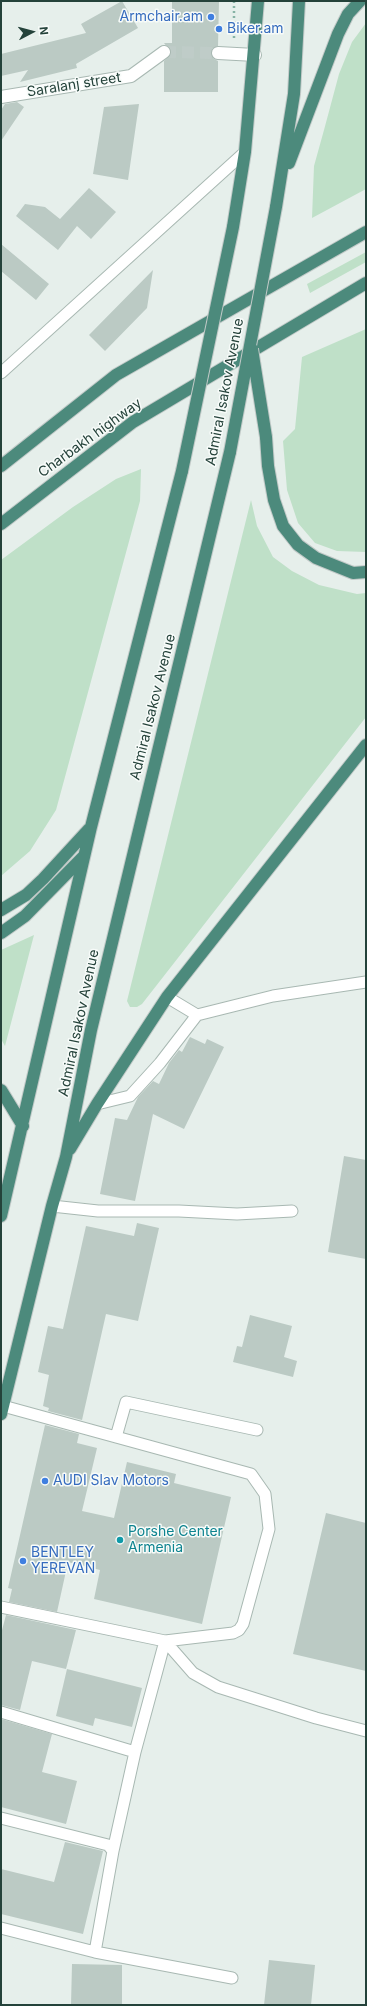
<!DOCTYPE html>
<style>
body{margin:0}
#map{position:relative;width:367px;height:2006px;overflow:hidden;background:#e6efeb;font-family:Inter,sans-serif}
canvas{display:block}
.frame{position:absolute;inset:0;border:2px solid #24423a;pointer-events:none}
.north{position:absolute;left:12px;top:12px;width:40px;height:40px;-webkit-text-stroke:3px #f7fbf9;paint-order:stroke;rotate:84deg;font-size:11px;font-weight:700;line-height:16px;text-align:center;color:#24423a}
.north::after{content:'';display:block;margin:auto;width:14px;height:18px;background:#24423a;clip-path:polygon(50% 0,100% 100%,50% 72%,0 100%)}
</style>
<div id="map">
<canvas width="367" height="2006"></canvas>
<div class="frame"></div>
<div class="north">N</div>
</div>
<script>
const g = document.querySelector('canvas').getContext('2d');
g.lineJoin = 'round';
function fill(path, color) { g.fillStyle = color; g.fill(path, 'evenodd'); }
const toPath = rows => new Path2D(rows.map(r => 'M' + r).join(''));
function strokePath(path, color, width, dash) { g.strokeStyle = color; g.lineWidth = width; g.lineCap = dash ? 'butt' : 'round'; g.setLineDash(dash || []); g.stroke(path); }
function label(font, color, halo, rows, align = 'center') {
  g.font = font + ' Inter,sans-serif'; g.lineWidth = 3; g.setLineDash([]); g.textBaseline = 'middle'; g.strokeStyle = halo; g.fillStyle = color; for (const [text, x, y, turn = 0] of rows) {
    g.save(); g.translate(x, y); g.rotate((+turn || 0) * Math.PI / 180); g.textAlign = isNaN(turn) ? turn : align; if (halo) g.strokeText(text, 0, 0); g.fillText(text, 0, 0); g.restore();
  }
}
fill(toPath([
 [366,23,366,189,312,218,314,166,324,130,339,74,352,42],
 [366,252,366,262,310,293,307,284],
 [366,329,366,552,337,551,315,543,298,523,287,490,283,441,295,429,302,357],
 [141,469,140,501,56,810,30,851,1,876,1,560,73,507,116,479],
 [251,500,257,526,273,557,292,571,319,585,357,594,366,593,366,717,142,1004,137,1007,130,1007,127,1001],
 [34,935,5,1046,1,1039,1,950]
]), '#bfe0c8');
fill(toPath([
 [122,1,138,28,76,64,77,68,20,82,28,70,1,76,1,54,86,33,81,24],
 [172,1,219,1,218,46,212,49,211,53,214,59,218,61,218,92,164,92,164,61,171,55,171,52,164,43,172,43],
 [17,102,24,107,1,141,1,110,5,104],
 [139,104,128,180,93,174,104,107],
 [89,188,116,212,91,239,77,226,58,250,16,216,25,204,45,207,60,219],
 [1,244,49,284,36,300,1,271],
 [153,270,147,308,105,351,89,335],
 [190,1037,205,1044,207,1039,224,1047,184,1129,153,1114,135,1201,100,1194,115,1118,127,1120,138,1097,153,1081,159,1084,169,1063,179,1050,182,1052],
 [344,1156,366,1160,366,1259,328,1252],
 [137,1223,159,1228,138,1321,106,1314,82,1420,48,1411,49,1408,43,1406,49,1375,38,1372,48,1326,63,1329,86,1226,134,1236],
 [250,1315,292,1326,284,1357,297,1361,293,1377,233,1362,237,1346,242,1347],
 [45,1425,79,1434,77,1443,97,1448,82,1511,114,1518,127,1462,176,1474,174,1483,231,1497,202,1624,94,1599,100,1570,68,1562,57,1612,9,1602,12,1589,8,1588],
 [326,1513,366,1523,366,1671,293,1654],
 [6,1615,76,1630,66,1669,32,1661,20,1710,1,1705,1,1634],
 [67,1669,142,1688,132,1727,95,1718,93,1726,56,1716],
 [1,1719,52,1734,42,1772,77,1781,66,1824,1,1807],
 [65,1842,103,1851,83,1934,1,1914,1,1869,54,1882],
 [269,1960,315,1965,311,2005,264,2005],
 [72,1964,122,1965,122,2005,71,2005]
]), '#bbcac4');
strokePath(toPath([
 [164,52,218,53]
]), '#bfccc8', 12, [12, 6]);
const service = toPath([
 [1,373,245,152],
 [167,997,197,1015,273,996,366,982],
 [97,1104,130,1096,160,1063,197,1015],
 [52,1206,98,1211,179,1211,237,1214,292,1211],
 [3,1406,251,1474,265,1494,269,1529,243,1624,239,1630,233,1633,165,1641,135,1752,113,1851],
 [116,1437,126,1402,257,1430],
 [1,1607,165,1641,193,1673,218,1687,316,1718,366,1731],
 [1,1712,135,1752],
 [1,1818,108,1845,113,1851,95,1952],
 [1,1928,95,1952,232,1978]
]);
const minor = toPath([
 [218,53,255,55],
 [1,97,131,76,164,52]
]);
const trunk = toPath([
 [289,163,338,34,348,14,360,1],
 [276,207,294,94,299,1],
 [233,227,245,152,258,1],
 [266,437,268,466,274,500,283,526,298,545,316,558,353,573,366,572],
 [1,466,116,375,366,232],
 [1,524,133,422,366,283],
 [1,910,26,895,43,879,89,829],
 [1,933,25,916,84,856],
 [1,1090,23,1126],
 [70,1149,97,1104,167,997,366,745],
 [1,1216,91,827,182,471],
 [1,1414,52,1206,66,1157,91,1030,230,452]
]);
strokePath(service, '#a8b8b2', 13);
strokePath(minor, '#a8b8b2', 14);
strokePath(trunk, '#c2cac8', 14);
strokePath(toPath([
 [234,38,234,1]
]), '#86b3a5', 2.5, [2, 3]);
strokePath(service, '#fff', 11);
strokePath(minor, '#fff', 12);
strokePath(trunk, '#4c8a7c', 12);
const trunkBridge = toPath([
 [252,349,266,437],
 [230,452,276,207],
 [182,471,233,227]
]);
strokePath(trunkBridge, '#c2cac8', 14, []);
strokePath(trunkBridge, '#4c8a7c', 12);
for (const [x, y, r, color] of [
 [211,17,4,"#3f7fe0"],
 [219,29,4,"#3f7fe0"],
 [45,1481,4,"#3f7fe0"],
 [120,1540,4,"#0f9aa8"],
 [23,1561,4,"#3f7fe0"]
]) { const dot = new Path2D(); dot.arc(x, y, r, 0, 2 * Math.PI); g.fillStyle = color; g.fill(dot); strokePath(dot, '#f7fbf9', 1.5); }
label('14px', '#366cbe', '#f7fbf9', [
 ["Armchair.am",203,17,"right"],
 ["Biker.am",227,29],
 ["AUDI Slav Motors",53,1481],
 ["BENTLEY",31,1553],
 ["YEREVAN",31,1569]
], 'left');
label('14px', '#24423a', '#f7fbf9', [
 ["Saralanj street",74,85,-9],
 ["Admiral Isakov Avenue",225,392,-79],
 ["Charbakh highway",90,438,-36],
 ["Admiral Isakov Avenue",153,707,-76],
 ["Admiral Isakov Avenue",79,1023,-78]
]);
label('14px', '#0d838f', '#f7fbf9', [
 ["Porshe Center",128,1532],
 ["Armenia",128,1548]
], 'left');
</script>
